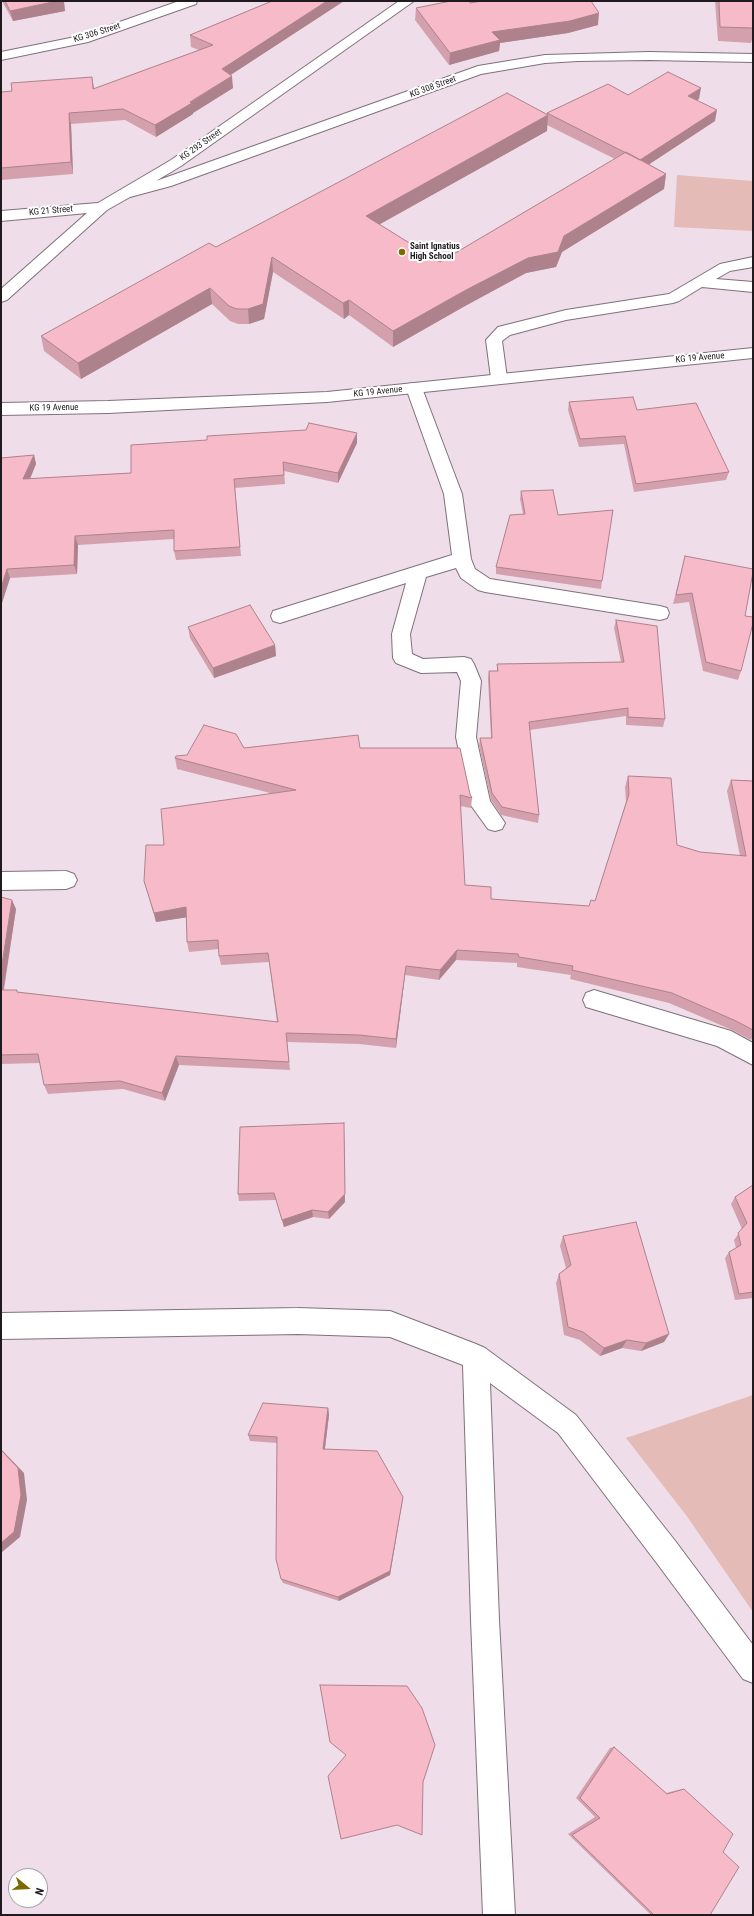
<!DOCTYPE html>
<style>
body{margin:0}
#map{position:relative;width:754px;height:1916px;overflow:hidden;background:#efdee9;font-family:"Roboto Condensed",sans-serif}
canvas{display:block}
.frame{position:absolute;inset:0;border:2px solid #201a1e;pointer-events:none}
.north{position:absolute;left:8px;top:1868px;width:40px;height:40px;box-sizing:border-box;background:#fff;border:1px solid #a6a3a5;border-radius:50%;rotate:108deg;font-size:11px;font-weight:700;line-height:16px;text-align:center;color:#201a1e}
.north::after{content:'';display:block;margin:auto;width:14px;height:18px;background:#7e6900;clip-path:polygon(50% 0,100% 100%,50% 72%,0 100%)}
</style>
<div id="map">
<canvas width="754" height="1916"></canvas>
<div class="frame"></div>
<div class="north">N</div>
</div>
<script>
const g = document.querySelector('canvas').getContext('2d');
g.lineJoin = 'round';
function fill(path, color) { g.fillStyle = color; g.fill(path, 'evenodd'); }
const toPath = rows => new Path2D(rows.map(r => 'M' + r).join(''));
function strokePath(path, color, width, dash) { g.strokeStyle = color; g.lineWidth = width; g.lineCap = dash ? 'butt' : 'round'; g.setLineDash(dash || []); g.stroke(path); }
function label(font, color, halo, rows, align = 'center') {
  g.font = font + ' "Roboto Condensed",sans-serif'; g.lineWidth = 4; g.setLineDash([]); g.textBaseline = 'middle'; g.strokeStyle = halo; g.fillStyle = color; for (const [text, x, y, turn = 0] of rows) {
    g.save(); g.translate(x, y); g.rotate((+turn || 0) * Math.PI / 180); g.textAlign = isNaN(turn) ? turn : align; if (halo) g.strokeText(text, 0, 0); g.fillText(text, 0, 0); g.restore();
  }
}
fill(toPath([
 [677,175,753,181,753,231,674,227],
 [753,1395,753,1612,686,1515,626,1438]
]), '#e4bbb6');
const lane = toPath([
 [753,257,753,267,730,271,716,279,753,282,753,292,702,287,679,301,673,303,566,320,510,335,502,341,507,378,505,382,499,383,493,382,491,378,486,340,498,327,566,310,669,294,720,264,753,257]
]);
const street = toPath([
 [179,1,197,1,196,4,88,42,1,60,1,52,80,36,179,1],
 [399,1,414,1,181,166,156,181,478,66,545,55,649,52,753,54,753,62,649,60,578,61,545,63,481,74,171,186,130,197,107,210,7,300,1,302,1,289,87,213,1,221,1,211,98,203,171,160,399,1],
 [414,383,420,384,422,388,462,494,471,559,475,569,490,579,660,606,667,608,669,613,667,618,660,620,485,592,478,590,461,578,456,568,426,577,410,634,412,654,423,659,464,657,471,659,474,664,481,681,476,737,490,801,505,823,502,829,495,831,488,829,470,804,456,737,461,681,457,672,421,673,396,663,393,658,392,634,406,583,280,623,273,621,271,616,273,611,452,555,444,494,406,388,408,384,414,383],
 [66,871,74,874,77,880,74,886,66,889,1,890,1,872,66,871],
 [594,990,731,1031,753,1043,753,1065,717,1046,586,1007,583,1000,586,993,594,990],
 [298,1308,390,1311,476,1344,485,1348,576,1415,676,1542,753,1645,753,1683,743,1679,656,1562,558,1433,490,1383,499,1620,515,1915,483,1915,471,1620,463,1365,390,1337,298,1334,1,1339,1,1313,298,1308]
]);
const secondary = toPath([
 [753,348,753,358,327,402,108,413,1,415,1,403,108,401,327,392,753,348]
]);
strokePath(lane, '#7f717a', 2);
strokePath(street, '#7f717a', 2);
strokePath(secondary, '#7f717a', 2);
fill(lane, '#fff');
fill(street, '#fff');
fill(secondary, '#fff');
fill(toPath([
 [2,1,68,1,64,2,65,11,13,21],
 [272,1,344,1,230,75,233,88,193,113,193,114,156,137,125,120,71,124,73,174,1,180,1,92,94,89,199,50,191,47,190,35],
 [715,1,753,1,753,35,751,43,718,41],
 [470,3,598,25,568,33,500,43,499,51,449,65,415,20,416,8],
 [628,95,699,99,697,100,715,121,649,164,666,174,664,189,562,252,556,267,526,273,465,306,393,347,349,315,344,319,273,272,264,319,249,324,238,324,230,321,212,304,81,379,44,351,41,336,216,247,546,114,547,113],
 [547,125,615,159,440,262,379,224,547,131],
 [569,402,637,410,729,472,726,480,634,492,624,444,579,447,568,410],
 [357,443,338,483,284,471,285,484,235,488,241,556,176,560,174,551,174,539,78,545,77,574,10,578,1,606,1,458,34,455,36,464,30,479,131,473],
 [521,491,558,515,602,581,601,589,496,574,496,567,523,514,520,499],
 [685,556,741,671,738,680,703,671,689,602,673,604],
 [616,620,665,719,663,727,626,725,626,716,530,730,539,815,538,823,501,815,491,800,479,746,480,738,491,738,488,679,489,671,497,671,497,664,621,662,614,628],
 [188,627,275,645,276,656,214,678,190,638],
 [244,748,360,748,470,794,472,798,471,808,460,806,465,885,491,899,589,906,595,901,626,802,625,787,628,776,677,845,700,852,740,856,727,791,731,780,753,781,753,1036,751,1040,732,1030,669,1003,570,979,571,975,517,967,517,963,456,960,439,980,405,975,396,1048,359,1044,287,1042,290,1070,179,1065,165,1101,123,1089,48,1094,44,1085,40,1063,1,1064,1,897,16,909,4,990,17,990,17,992,277,1022,269,962,221,965,219,956,219,949,189,952,187,942,187,917,156,922,144,881,164,845,270,793,177,769,175,758],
 [240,1127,345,1202,329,1219,313,1217,284,1227,276,1200,239,1201,238,1194],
 [753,1185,753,1298,735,1300,725,1258,729,1252,736,1248,734,1240,742,1229,731,1204,735,1197],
 [563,1236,669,1334,664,1342,641,1351,622,1348,600,1356,580,1340,564,1335,556,1283,559,1274,566,1268,560,1246],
 [328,1408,329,1415,325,1449,403,1497,390,1575,339,1601,283,1583,281,1579,277,1443,250,1441,248,1435],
 [614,1747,666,1793,678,1790,684,1789,723,1852,710,1915,651,1915,568,1834,595,1817,576,1798,610,1748]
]), '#d4a0ad');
fill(toPath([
 [57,1,68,1,64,2,65,11,13,21,10,11],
 [327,1,344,1,223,80,222,69],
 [599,13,598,25,568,33,500,43,499,51,449,65,450,53,492,32],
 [232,76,233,88,193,113,193,114,156,137,155,125],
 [92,77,94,88,93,89],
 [701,88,699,99,686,107,688,96],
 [717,110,715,121,639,171,640,160],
 [69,113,71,124,73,174,71,162],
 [548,115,547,131,366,232,366,216],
 [666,174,664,189,562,252,556,267,526,273,465,306,393,347,393,331,466,290,564,236],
 [272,257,273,272,264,319,249,324,248,309],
 [210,288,212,304,81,379,78,363],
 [349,300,349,315,344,319,343,303],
 [357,433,357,443,338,483,338,473],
 [34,455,36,464,26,488,23,479],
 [75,536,78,545,77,574,74,565],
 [7,569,10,578,1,606,1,588],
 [275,645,276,656,214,678,213,668],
 [12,900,16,909,2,999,1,996,1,971],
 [186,907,189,917,156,922,154,913],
 [457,950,456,960,439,980,440,970],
 [406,966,405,975,396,1048,396,1039],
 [176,1056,179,1065,165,1101,162,1093],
 [344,1131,345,1202,329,1219,328,1212],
 [312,1210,313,1217,284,1227,282,1220],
 [669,1334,664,1342,641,1351,646,1343],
 [627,1340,622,1348,600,1356,604,1348],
 [328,1408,329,1415,324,1455,323,1449],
 [1,1449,24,1473,27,1500,20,1537,1,1553],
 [403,1497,390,1575,339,1601,338,1597]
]), '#ad828d');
const building = toPath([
 [5,1,57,1,10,11,5,1],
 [272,1,327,1,222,69,232,76,190,102,192,103,155,125,123,109,69,113,71,162,1,168,1,92,12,91,11,83,92,77,93,89,213,45,190,35,272,1],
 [451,1,469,1,470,3,482,1,591,1,599,13,570,21,492,32,500,40,450,53,416,8,451,1],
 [719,1,753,1,753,28,720,27,719,1],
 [668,72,701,88,688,96,717,110,640,160,547,113,608,84,628,95,668,72],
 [507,93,548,115,366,216,440,262,626,152,666,174,564,236,558,252,528,258,466,290,393,331,349,300,343,303,272,257,263,304,248,309,237,309,229,306,210,288,78,363,41,336,209,243,216,247,507,93],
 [633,397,637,410,696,403,729,472,636,484,625,436,580,439,569,402,633,397],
 [309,423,357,433,338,473,283,462,284,475,234,479,240,547,174,551,174,530,75,536,74,565,7,569,1,588,1,458,34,455,23,479,131,473,131,445,207,440,207,436,306,430,309,423],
 [553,490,558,515,613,510,602,581,496,567,510,515,525,514,521,491,553,490],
 [685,556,753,569,753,572,745,616,753,617,753,623,741,671,706,662,692,593,676,595,685,556],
 [250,605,275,645,213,668,188,627,250,605],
 [616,620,657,626,665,719,628,717,628,708,529,722,539,815,502,807,492,793,480,738,492,738,489,671,498,671,497,664,624,662,616,620],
 [204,725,236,734,244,748,358,735,360,748,460,748,470,794,472,798,460,795,465,885,491,887,491,899,589,906,591,900,595,901,629,794,628,776,671,778,677,845,700,852,746,856,731,780,753,781,753,1030,736,1021,672,993,572,970,573,966,519,957,518,954,457,950,440,970,406,966,396,1039,359,1035,286,1033,289,1062,176,1056,162,1093,120,1081,44,1085,38,1054,1,1055,1,990,17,990,17,992,278,1022,268,953,219,956,218,940,187,942,186,907,154,913,144,881,146,845,164,845,161,809,296,790,175,758,176,756,187,755,204,725],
 [1,897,12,900,1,971,1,897],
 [344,1123,345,1194,328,1212,312,1210,282,1220,274,1193,238,1194,240,1127,344,1123],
 [753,1185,753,1292,739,1294,729,1252,741,1245,738,1233,747,1223,735,1197,753,1185],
 [636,1222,669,1334,646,1343,627,1340,604,1348,583,1332,568,1327,559,1274,571,1265,563,1236,636,1222],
 [263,1403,328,1408,323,1449,377,1451,403,1497,390,1571,338,1597,281,1579,276,1559,277,1437,248,1435,263,1403],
 [1,1450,18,1468,21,1495,14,1532,1,1543,1,1450],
 [320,1685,407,1686,422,1708,435,1745,423,1782,422,1835,397,1825,341,1839,328,1776,346,1755,330,1742,320,1685],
 [614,1747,667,1794,684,1789,733,1834,723,1852,739,1867,710,1915,654,1915,572,1835,600,1818,580,1798,614,1747]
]);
fill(building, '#f7bac9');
strokePath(building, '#ad828d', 1);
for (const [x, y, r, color] of [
 [402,252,4,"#7e6900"]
]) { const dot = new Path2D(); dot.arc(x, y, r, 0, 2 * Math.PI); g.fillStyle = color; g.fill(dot); strokePath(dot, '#fff', 1.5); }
label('9px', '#201a1e', '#fff', [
 ["KG 306 Street",97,33,-17],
 ["KG 308 Street",433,87,-20],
 ["KG 293 Street",201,145,-35],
 ["KG 21 Street",51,211,-5],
 ["KG 19 Avenue",700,358,-5],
 ["KG 19 Avenue",378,392,-6],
 ["KG 19 Avenue",54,408,-1]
]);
label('bold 9px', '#201a1e', '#fff', [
 ["Saint Ignatius",410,247],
 ["High School",410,257]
], 'left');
</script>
